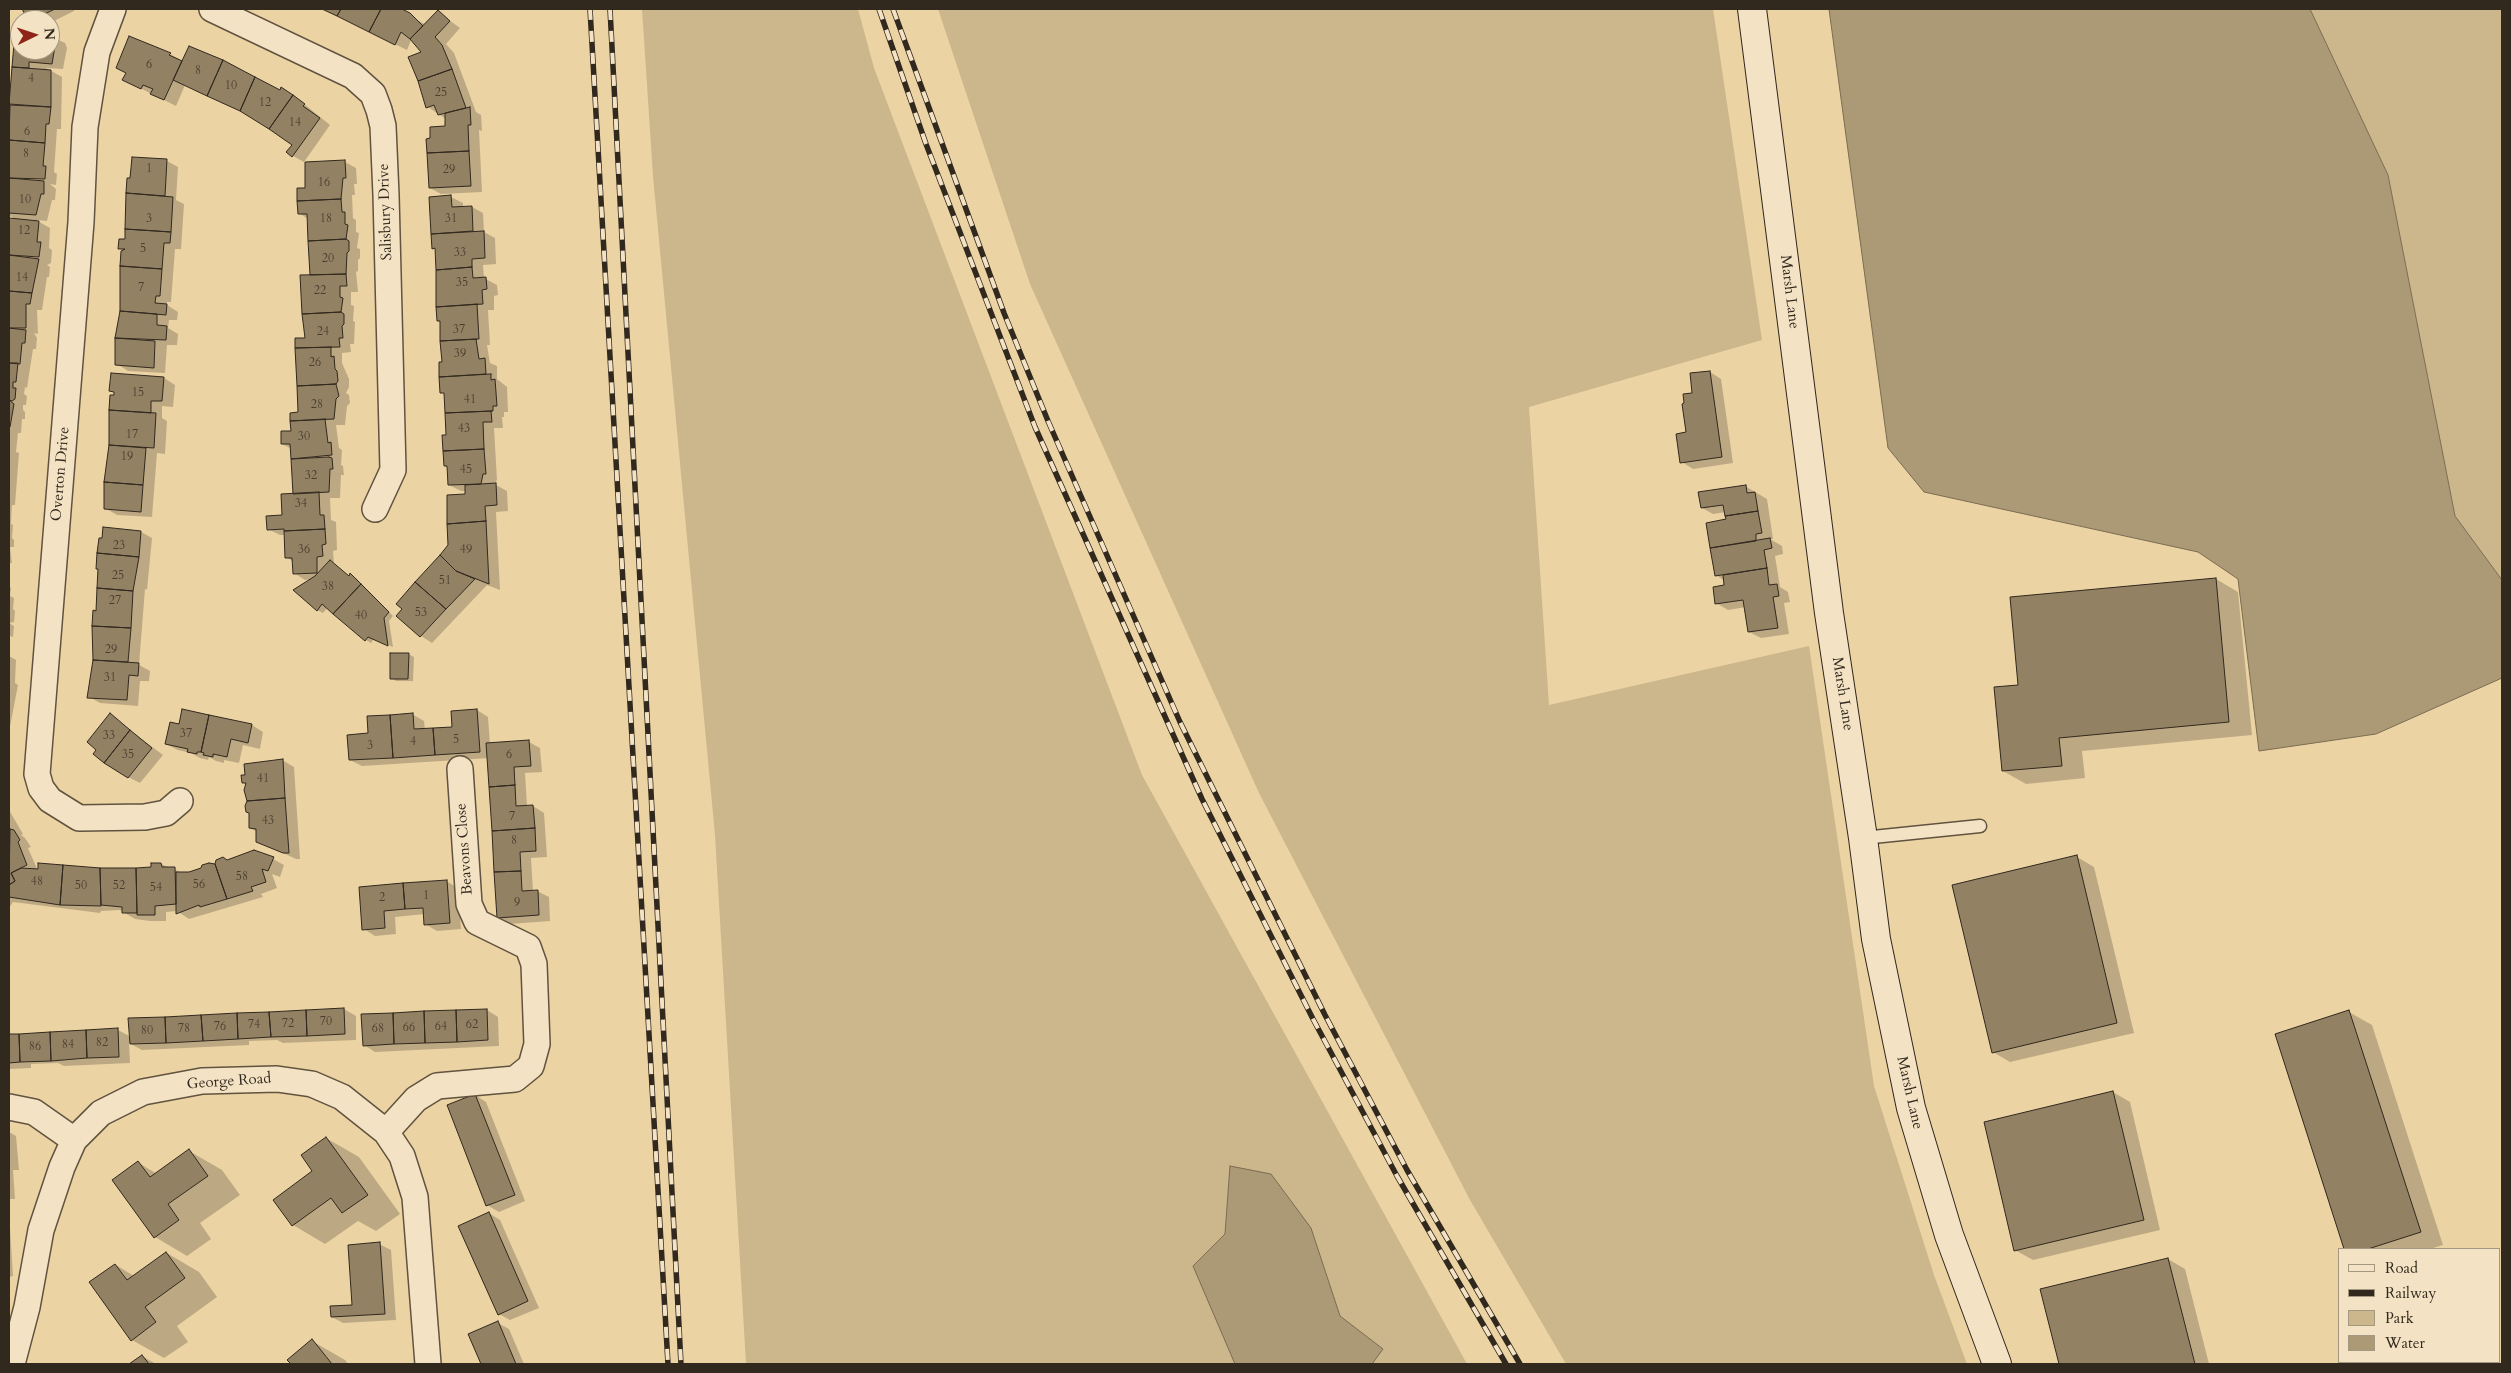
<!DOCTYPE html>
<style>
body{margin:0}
#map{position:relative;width:2511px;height:1373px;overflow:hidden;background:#ecd3a3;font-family:Cardo,serif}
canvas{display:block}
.frame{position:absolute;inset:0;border:10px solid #31281e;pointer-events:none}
.legend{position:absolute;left:2338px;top:1248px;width:162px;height:115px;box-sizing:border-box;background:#f3e2c3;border:1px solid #a59881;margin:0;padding:6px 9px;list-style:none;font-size:15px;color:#31281e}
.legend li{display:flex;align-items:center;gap:10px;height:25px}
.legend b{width:25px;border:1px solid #a59881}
.north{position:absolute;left:10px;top:10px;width:50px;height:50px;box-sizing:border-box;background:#f3e2c3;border:1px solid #a59881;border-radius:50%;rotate:86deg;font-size:14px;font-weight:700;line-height:20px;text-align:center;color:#31281e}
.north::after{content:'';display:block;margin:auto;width:18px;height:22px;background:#8f2418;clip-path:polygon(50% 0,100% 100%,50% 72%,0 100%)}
</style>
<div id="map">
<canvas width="2511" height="1373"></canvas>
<div class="frame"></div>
<ul class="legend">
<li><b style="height:6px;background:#f3e2c3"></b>Road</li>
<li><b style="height:6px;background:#31281e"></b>Railway</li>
<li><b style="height:14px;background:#ccb68c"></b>Park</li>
<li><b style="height:14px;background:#ac9976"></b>Water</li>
</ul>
<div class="north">N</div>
</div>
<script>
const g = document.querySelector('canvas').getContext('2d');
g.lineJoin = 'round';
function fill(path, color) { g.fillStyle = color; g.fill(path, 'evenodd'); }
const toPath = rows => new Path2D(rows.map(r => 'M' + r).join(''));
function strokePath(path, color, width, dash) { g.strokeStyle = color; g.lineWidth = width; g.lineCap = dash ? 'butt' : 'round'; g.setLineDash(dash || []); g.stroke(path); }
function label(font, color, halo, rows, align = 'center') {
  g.font = font + ' Cardo,serif'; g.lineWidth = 4; g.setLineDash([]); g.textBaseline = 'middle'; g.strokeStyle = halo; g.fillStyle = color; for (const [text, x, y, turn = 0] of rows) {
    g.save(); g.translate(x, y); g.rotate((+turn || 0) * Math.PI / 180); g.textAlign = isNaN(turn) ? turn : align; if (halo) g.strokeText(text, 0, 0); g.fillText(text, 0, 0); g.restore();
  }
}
fill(toPath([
 [642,9,858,9,874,68,1142,775,1467,1364,746,1364,715,835,653,176],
 [938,9,1713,9,1762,340,1529,407,1549,705,1809,646,1874,1086,1934,1275,1967,1364,1566,1364,1470,1200,1259,793,1030,284],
 [2310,9,2502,9,2502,580,2455,516,2388,175]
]), '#ccb68c');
const water = toPath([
 [1829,9,2310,9,2388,175,2455,516,2502,580,2502,678,2376,734,2259,751,2238,579,2198,552,1924,492,1888,448,1829,9],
 [1230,1166,1271,1174,1311,1228,1340,1316,1383,1349,1372,1364,1235,1364,1193,1266,1225,1234,1230,1166]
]);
fill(water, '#ac9976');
strokePath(water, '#7b6c53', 1);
fill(toPath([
 [24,9,74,9,74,11,50,23,50,20,29,20],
 [322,9,399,9,426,25,438,12,460,28,446,44,454,53,476,112,481,115,482,131,479,130,482,192,441,194,430,188,432,140,446,127,446,119,428,107,423,53,411,40,407,50],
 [16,33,20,34,20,50,50,50,50,36,65,43,67,48,63,69,46,68,62,77,61,129,57,129,54,172,57,174,56,185,50,184,56,189,55,200,52,200,47,221,36,220,50,228,49,248,52,250,51,263,47,265,50,267,49,277,47,277,42,310,37,310,38,334,34,333,37,338,36,349,33,349,27,388,25,387,24,394,27,396,26,405,23,405,23,410,25,412,25,419,22,419,21,433,18,433,16,452,19,453,15,505,12,505,11,524,13,525,12,538,14,540,14,547,10,547,12,563,9,563,9,566,9,219,16,220,9,215,11,109,9,108,9,89,12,89],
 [170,54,183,61,293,95,330,125,304,162,293,156,293,144,253,117,185,85,176,106,124,80],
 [133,159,167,161,178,167,176,200,184,204,181,249,175,249,171,302,167,302,167,305,178,312,177,320,169,320,168,328,178,334,177,345,167,345,165,373,128,371,117,364,115,351,117,324,120,324,124,251,120,248,126,240,128,180,132,180],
 [345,162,356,168,357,184,354,184,355,195,352,195,353,218,356,220,356,232,359,233,357,248,360,249,360,258,358,260,358,271,356,272,358,292,351,292,351,305,354,306,353,321,355,322,354,344,350,344,351,352,342,353,342,363,349,379,349,387,346,393,349,395,350,403,347,406,345,425,336,425,339,448,342,450,341,465,343,466,344,475,341,475,340,498,330,498,331,520,336,522,337,550,333,551,334,564,350,577,351,575,356,578,393,616,389,621,393,647,374,639,371,643,366,640,328,607,323,613,317,610,313,579,305,580,294,573,294,562,286,557,286,535,280,535,268,529,283,516,294,495,292,449,282,444,292,432,300,414,311,276,308,219,299,213,307,189],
 [451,197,463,203,463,207,472,207,483,213,484,232,495,238,496,264,483,265,484,278,497,285,498,295,494,296,494,310,488,310,490,345,487,345,490,363,497,366,497,379,507,387,508,412,504,412,504,417,502,417,503,428,494,428,497,480,494,484,507,491,508,511,496,512,500,590,487,585,432,643,421,636,398,616,449,545,466,496,466,491,461,491,449,485,449,467,445,465,447,436,445,394,442,392,440,364,443,363,441,322,438,321,436,249,433,248,430,198],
 [1710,372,1721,379,1733,463,1693,469,1682,462,1694,394],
 [164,378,175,385,173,407,162,406,162,418,167,421,165,454,157,453,152,517,117,515,105,508,112,425,109,424,110,410,115,393,110,391],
 [1745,486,1767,499,1773,539,1770,539,1782,546,1783,554,1775,556,1780,587,1788,592,1790,602,1784,603,1789,634,1761,638,1749,632,1746,607,1728,610,1716,603,1726,586,1725,581,1716,575,1727,520,1726,512,1713,514,1702,508],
 [104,528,141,532,152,538,147,590,145,589,139,665,150,671,149,681,140,681,138,706,100,703,89,697,94,660],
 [2216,579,2238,592,2252,735,2082,751,2085,778,2026,784,2003,771,2020,686],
 [9,586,11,588,10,596,14,598,13,609,15,611,14,622,9,623,14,626,13,637,10,636,9,643],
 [408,654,414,657,413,681,396,681,391,678],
 [9,656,16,660,15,683,18,685,9,732],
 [183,710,252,725,263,732,260,749,243,745,239,763,224,760,224,763,216,761,209,757,208,760,200,758,191,753,178,750,166,744,179,726],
 [477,710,488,717,490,744,529,742,540,748,542,772,525,773,527,806,533,806,544,813,547,857,531,858,533,891,537,891,549,897,550,921,510,924,498,917,489,758,362,766,350,760,369,734,412,714,424,721,425,730,454,728],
 [110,715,163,755,140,783,116,771,95,753],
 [9,755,10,756,9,768],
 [282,760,294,767,300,859,296,859,257,841,257,832,250,828,247,785,243,782,247,776],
 [9,810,23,834,21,835,25,838,31,847,28,848,39,873,39,864,100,869,153,869,161,864,183,873,190,873,227,861,273,859,284,865,280,877,272,874,277,888,261,894,263,897,189,919,177,911,166,912,166,921,150,921,135,919,120,910,101,911,100,913,13,902,9,908],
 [2077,857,2094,867,2134,1033,2010,1062,1993,1052],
 [446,881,458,888,461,929,437,931,425,924,425,914,395,917,396,934,375,936,364,929,360,888],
 [344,1009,356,1016,356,1040,283,1043,277,1040,249,1041,249,1045,142,1050,129,1043,130,1063,64,1066,58,1063,31,1064,31,1068,9,1069,9,1036,118,1030,131,1037,130,1020],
 [487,1010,498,1017,499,1046,375,1052,364,1045],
 [2349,1012,2372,1025,2443,1245,2430,1249,2346,1249,2276,1035],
 [2113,1092,2130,1102,2160,1230,2033,1260,2015,1250],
 [475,1095,486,1102,525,1201,499,1212,487,1205],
 [9,1132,16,1136,19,1170,13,1170,15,1199,9,1199],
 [326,1138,359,1157,400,1214,376,1231,358,1221,325,1244,293,1225],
 [189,1151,222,1170,240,1195,200,1223,211,1239,187,1256,155,1237,139,1163,157,1174],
 [9,1212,13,1276,9,1277],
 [489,1213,500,1220,539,1308,510,1320,499,1314],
 [379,1244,391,1250,396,1320,343,1323,332,1317,353,1306],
 [167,1253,199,1272,217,1297,177,1326,188,1342,164,1358,132,1340,116,1265,134,1276],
 [2168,1259,2185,1269,2209,1364,2060,1364,2042,1290],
 [498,1323,509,1329,524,1364,482,1364,470,1335],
 [312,1341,345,1360,348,1364,292,1364,289,1360],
 [142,1356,156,1364,131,1364]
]), '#0003');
const building = toPath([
 [22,9,55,9,32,20,28,20,22,9],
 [322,9,341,9,337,16,322,9],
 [341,9,381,9,369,32,337,16,341,9],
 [381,9,402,9,410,13,423,26,410,39,401,32,395,45,369,32,381,9],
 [438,10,450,21,435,37,442,45,452,69,418,81,408,57,421,52,410,39,438,10],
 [15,32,20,32,20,50,50,50,50,35,54,35,53,40,56,40,52,64,29,62,29,68,12,67,15,32],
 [129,36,171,53,169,55,182,61,164,100,150,94,153,89,143,85,141,89,122,80,126,73,116,68,129,36],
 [189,46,223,60,207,96,173,80,189,46],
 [223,60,255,77,240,111,207,96,223,60],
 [12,67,51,70,51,107,9,104,12,67],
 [452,69,466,108,438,115,434,105,426,108,418,81,452,69],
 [255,77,280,90,281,87,293,95,269,129,240,111,255,77],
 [293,95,305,104,303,106,320,118,292,157,286,152,292,145,269,129,293,95],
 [10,105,51,107,49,124,46,124,45,143,9,140,10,105],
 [470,107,471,125,468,125,469,151,427,153,426,139,430,138,430,127,445,126,445,113,470,107],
 [9,140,45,143,43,166,46,166,45,179,9,178,9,140],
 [469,151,471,186,429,188,427,153,469,151],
 [132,157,167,159,165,196,126,193,127,178,130,178,132,157],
 [345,160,346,178,343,178,341,199,297,201,297,188,305,188,305,162,345,160],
 [9,178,44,181,44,194,41,194,36,215,9,213,9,178],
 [126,193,173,197,171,232,125,229,126,193],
 [451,195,452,207,472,206,473,231,431,234,429,197,451,195],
 [341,199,342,212,345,212,345,224,348,225,346,239,308,241,307,214,298,214,297,201,341,199],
 [9,218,39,221,37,242,41,242,39,257,9,255,9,218],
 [125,229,171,232,170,243,164,243,162,269,120,266,121,251,125,249,118,249,119,239,125,239,125,229],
 [484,231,485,258,472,259,472,267,436,270,435,248,432,249,431,234,484,231],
 [346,239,349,241,349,251,347,253,346,274,310,275,308,241,346,239],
 [9,255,39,259,32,293,9,291,9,255],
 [120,266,162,269,160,296,156,296,155,303,167,304,166,315,120,311,120,266],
 [472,267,473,278,486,277,487,289,482,290,483,304,436,307,436,270,472,267],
 [346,274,347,286,340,286,340,297,343,298,341,312,302,314,300,275,346,274],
 [9,291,32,293,30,304,26,304,26,328,9,328,9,291],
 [477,304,479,339,440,341,440,321,437,321,436,307,477,304],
 [120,311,157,314,157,325,167,326,166,340,115,338,120,311],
 [341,312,344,314,344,324,342,326,343,338,339,338,340,347,295,348,295,338,305,338,302,314,341,312],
 [9,328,26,330,25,343,22,343,20,364,9,363,9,328],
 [115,338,155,341,154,368,115,365,115,338],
 [476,339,479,359,485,358,486,374,439,377,439,362,442,362,440,341,476,339],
 [331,347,331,357,334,356,335,369,337,371,338,381,336,384,297,386,295,348,331,347],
 [9,363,18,363,16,382,13,382,13,388,16,388,15,399,12,401,9,400,9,363],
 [1710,371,1722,457,1680,463,1676,434,1686,432,1682,404,1684,403,1683,394,1692,393,1690,373,1710,371],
 [111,373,164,377,162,401,151,401,151,413,109,410,110,395,114,395,114,392,109,391,111,373],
 [491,374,491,380,495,379,497,406,493,406,493,411,445,413,444,393,440,393,439,377,491,374],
 [336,384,339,396,336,399,334,419,290,421,290,413,298,412,297,386,336,384],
 [9,400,14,404,10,427,9,427,9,400],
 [109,410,156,413,154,448,109,445,109,410],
 [491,411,492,422,483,422,484,449,443,451,442,435,446,435,445,413,491,411],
 [325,419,328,443,331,442,332,455,291,459,290,444,281,444,281,431,291,431,290,421,325,419],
 [109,445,146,448,143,485,104,482,109,445],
 [484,449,486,474,483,474,481,484,448,485,447,466,444,466,443,451,484,449],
 [329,457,332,458,333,469,330,469,329,492,293,494,291,459,329,457],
 [104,482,143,485,141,512,104,509,104,482],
 [496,483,497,505,485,506,486,521,447,524,447,495,465,494,465,485,496,483],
 [1746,485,1747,493,1755,492,1758,511,1725,516,1723,505,1701,508,1698,492,1746,485],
 [319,492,320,515,324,515,325,529,284,531,284,529,267,530,266,516,282,515,281,494,319,492],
 [1758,511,1762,533,1756,534,1756,541,1710,548,1706,523,1726,519,1725,516,1758,511],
 [486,521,489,584,456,571,440,555,448,545,447,524,486,521],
 [103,527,141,531,139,557,97,553,99,538,102,538,103,527],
 [325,529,326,544,322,545,323,556,317,557,317,573,293,574,292,558,285,558,284,531,325,529],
 [1770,538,1772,548,1764,550,1767,568,1715,576,1710,548,1770,538],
 [97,553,139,557,133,591,97,588,98,569,96,569,97,553],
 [440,555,456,571,475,579,446,609,415,582,440,555],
 [330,560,349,576,350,573,361,584,333,614,322,604,317,611,293,590,315,576,330,560],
 [1767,568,1769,585,1777,584,1779,596,1773,597,1778,628,1748,632,1743,600,1715,604,1713,587,1724,585,1723,575,1767,568],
 [2216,578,2229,722,2059,738,2062,766,2002,771,1994,687,2018,685,2010,597,2216,578],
 [415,582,446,609,420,637,396,616,402,609,396,604,415,582],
 [361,584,389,612,384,618,388,646,368,637,365,641,333,614,361,584],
 [97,588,133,591,131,628,92,626,93,610,96,611,97,588],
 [92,626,131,628,128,662,93,660,92,626],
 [390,653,409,653,408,679,390,679,390,653],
 [93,660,139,663,138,676,129,675,127,700,87,698,93,660],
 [182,709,209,715,201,752,197,752,197,754,187,752,188,749,165,744,170,722,179,724,182,709],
 [477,709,480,752,435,755,433,728,452,727,451,711,477,709],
 [110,713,130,730,104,763,93,754,96,750,87,742,110,713],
 [413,713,414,729,433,728,435,755,393,758,390,715,413,713],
 [209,715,252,724,248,743,231,739,227,757,213,754,213,757,203,755,204,753,201,752,209,715],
 [390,715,393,758,349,760,347,735,368,733,367,716,390,715],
 [130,730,152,748,128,778,104,763,130,730],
 [529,740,531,766,514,767,515,785,489,787,486,743,529,740],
 [283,759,285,798,247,801,244,790,246,783,242,783,241,775,245,775,244,764,283,759],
 [515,785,516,806,533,805,535,828,492,831,489,787,515,785],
 [285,798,289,853,283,853,256,842,256,829,249,828,249,813,246,812,245,806,247,801,285,798],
 [535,828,536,851,520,852,521,871,494,872,492,831,535,828],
 [10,829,14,830,20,840,18,842,27,865,11,873,15,881,9,885,10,829],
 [254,850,274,857,268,871,262,869,266,882,251,887,253,891,227,899,215,864,216,860,223,857,227,860,254,850],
 [2077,855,2117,1023,1992,1053,1952,885,2077,855],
 [38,863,63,865,60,905,9,897,9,885,15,881,11,873,21,868,38,869,38,863],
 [151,863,161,863,162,867,175,867,176,904,155,906,155,915,137,915,136,868,151,867,151,863],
 [209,863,215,864,227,899,200,907,199,905,176,914,176,872,189,872,201,868,202,865,209,863],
 [63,865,100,868,101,906,60,905,63,865],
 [100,868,136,868,137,913,122,913,122,907,101,905,100,868],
 [521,871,522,891,538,890,539,915,497,918,494,872,521,871],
 [447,880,450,923,424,925,423,908,405,909,403,883,447,880],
 [403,883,405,909,384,911,385,928,362,930,359,887,403,883],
 [344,1008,345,1034,307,1036,306,1010,344,1008],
 [487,1009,488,1040,457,1042,456,1010,487,1009],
 [306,1010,307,1036,271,1037,269,1012,306,1010],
 [456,1010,457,1042,425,1043,424,1011,456,1010],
 [2349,1010,2421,1232,2368,1249,2344,1249,2275,1034,2349,1010],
 [424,1011,425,1043,394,1044,393,1013,424,1011],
 [269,1012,271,1037,238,1039,237,1013,269,1012],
 [237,1013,238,1039,203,1041,201,1015,237,1013],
 [393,1013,394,1044,363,1046,361,1014,393,1013],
 [201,1015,203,1041,166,1043,165,1017,201,1015],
 [165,1017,166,1043,130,1044,128,1018,165,1017],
 [118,1028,119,1057,87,1058,86,1030,118,1028],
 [86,1030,87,1058,51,1061,50,1032,86,1030],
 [50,1032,51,1061,20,1062,19,1034,50,1032],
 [9,1034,19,1034,20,1062,9,1063,9,1034],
 [2113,1091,2144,1220,2014,1251,1984,1122,2113,1091],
 [475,1094,515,1195,486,1206,447,1105,475,1094],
 [326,1137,368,1195,342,1213,331,1198,292,1226,273,1200,312,1171,301,1155,326,1137],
 [189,1149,208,1176,168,1204,179,1220,154,1238,112,1180,138,1161,150,1177,189,1149],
 [489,1212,528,1301,498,1315,458,1226,489,1212],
 [380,1242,385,1314,331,1317,330,1306,352,1305,348,1245,380,1242],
 [166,1252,185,1278,145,1307,156,1322,131,1341,89,1282,115,1264,127,1280,166,1252],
 [2168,1258,2195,1364,2059,1364,2040,1289,2168,1258],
 [498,1321,516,1364,481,1364,468,1334,498,1321],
 [312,1339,332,1364,291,1364,287,1360,312,1339],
 [142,1355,149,1364,129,1364,142,1355]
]);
fill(building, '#928163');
strokePath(building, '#31281e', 1);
const lane = toPath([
 [1863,838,1980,826]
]);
const street = toPath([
 [113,9,97,52,85,127,81,222,37,774,41,788,50,800,79,818,145,817,166,813,180,801],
 [212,9,353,76,373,94,379,110,383,126,386,195,393,470,375,509],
 [9,1107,34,1112,74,1140],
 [386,1132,416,1099,437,1086,515,1079,531,1066,537,1044,534,964,528,947,477,922,469,904,460,769],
 [12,1364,27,1307,41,1230,62,1167,74,1140,101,1113,143,1092,202,1081,277,1079,312,1084,342,1097,386,1132,402,1156,415,1197,428,1364]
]);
const secondary = toPath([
 [1752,9,1829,613,1863,838,1876,939,1911,1108,1949,1235,1997,1364]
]);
strokePath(lane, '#60533f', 15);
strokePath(street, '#60533f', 28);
strokePath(secondary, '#31281e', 30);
strokePath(lane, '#f3e2c3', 12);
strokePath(street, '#f3e2c3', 25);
strokePath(secondary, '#f3e2c3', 28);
const rail = toPath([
 [590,9,668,1364],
 [610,9,681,1364],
 [879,9,926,144,1035,427,1202,799,1313,1019,1397,1176,1506,1364],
 [893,9,1004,313,1048,421,1180,722,1325,1015,1407,1170,1520,1364]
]);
strokePath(rail, '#31281e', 5.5);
strokePath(rail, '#f3e2c3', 4, [11]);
label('12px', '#493e2f', null, [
 ["6",149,65],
 ["8",198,71],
 ["4",31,79],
 ["10",231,86],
 ["25",441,93],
 ["12",265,103],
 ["14",295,123],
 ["6",27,132],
 ["8",26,154],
 ["1",149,169],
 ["29",449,170],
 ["16",324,183],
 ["10",25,200],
 ["3",149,219],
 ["18",326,219],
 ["31",451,219],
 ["12",24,231],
 ["5",143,249],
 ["33",460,253],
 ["20",328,259],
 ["14",22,278],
 ["35",462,283],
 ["7",141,288],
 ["22",320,291],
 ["37",459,330],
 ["24",323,332],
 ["39",460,354],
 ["26",315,363],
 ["15",138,393],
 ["41",470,400],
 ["28",317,405],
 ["43",464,429],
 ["17",132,435],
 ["30",304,437],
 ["19",127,457],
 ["45",466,470],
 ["32",311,476],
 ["34",301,504],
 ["23",119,546],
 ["36",304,550],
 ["49",466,550],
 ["25",118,576],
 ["51",445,581],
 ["38",328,587],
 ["27",115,601],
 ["53",421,613],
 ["40",361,616],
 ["29",111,650],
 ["31",110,678],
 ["37",186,734],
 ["33",109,736],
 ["5",456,740],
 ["4",413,742],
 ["3",370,746],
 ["35",128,755],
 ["6",509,755],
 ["41",263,779],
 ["7",512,817],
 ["43",268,821],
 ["8",514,841],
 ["58",242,877],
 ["48",37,882],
 ["56",199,885],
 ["50",81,886],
 ["52",119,886],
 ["54",156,888],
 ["1",426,896],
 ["2",382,898],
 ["9",517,903],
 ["70",326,1022],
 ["72",288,1024],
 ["74",254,1025],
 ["62",472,1025],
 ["76",220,1027],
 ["64",441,1027],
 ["66",409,1028],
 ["78",184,1029],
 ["68",378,1029],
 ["80",147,1031],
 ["82",102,1043],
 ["84",68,1045],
 ["86",35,1047]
]);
label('15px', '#31281e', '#f3e2c3', [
 ["Salisbury Drive",386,212,-92],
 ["Marsh Lane",1789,292,83],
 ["Overton Drive",61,474,-85],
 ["Marsh Lane",1842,694,81],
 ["Beavons Close",465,849,-94],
 ["George Road",229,1082,-4],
 ["Marsh Lane",1909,1093,77]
]);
</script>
